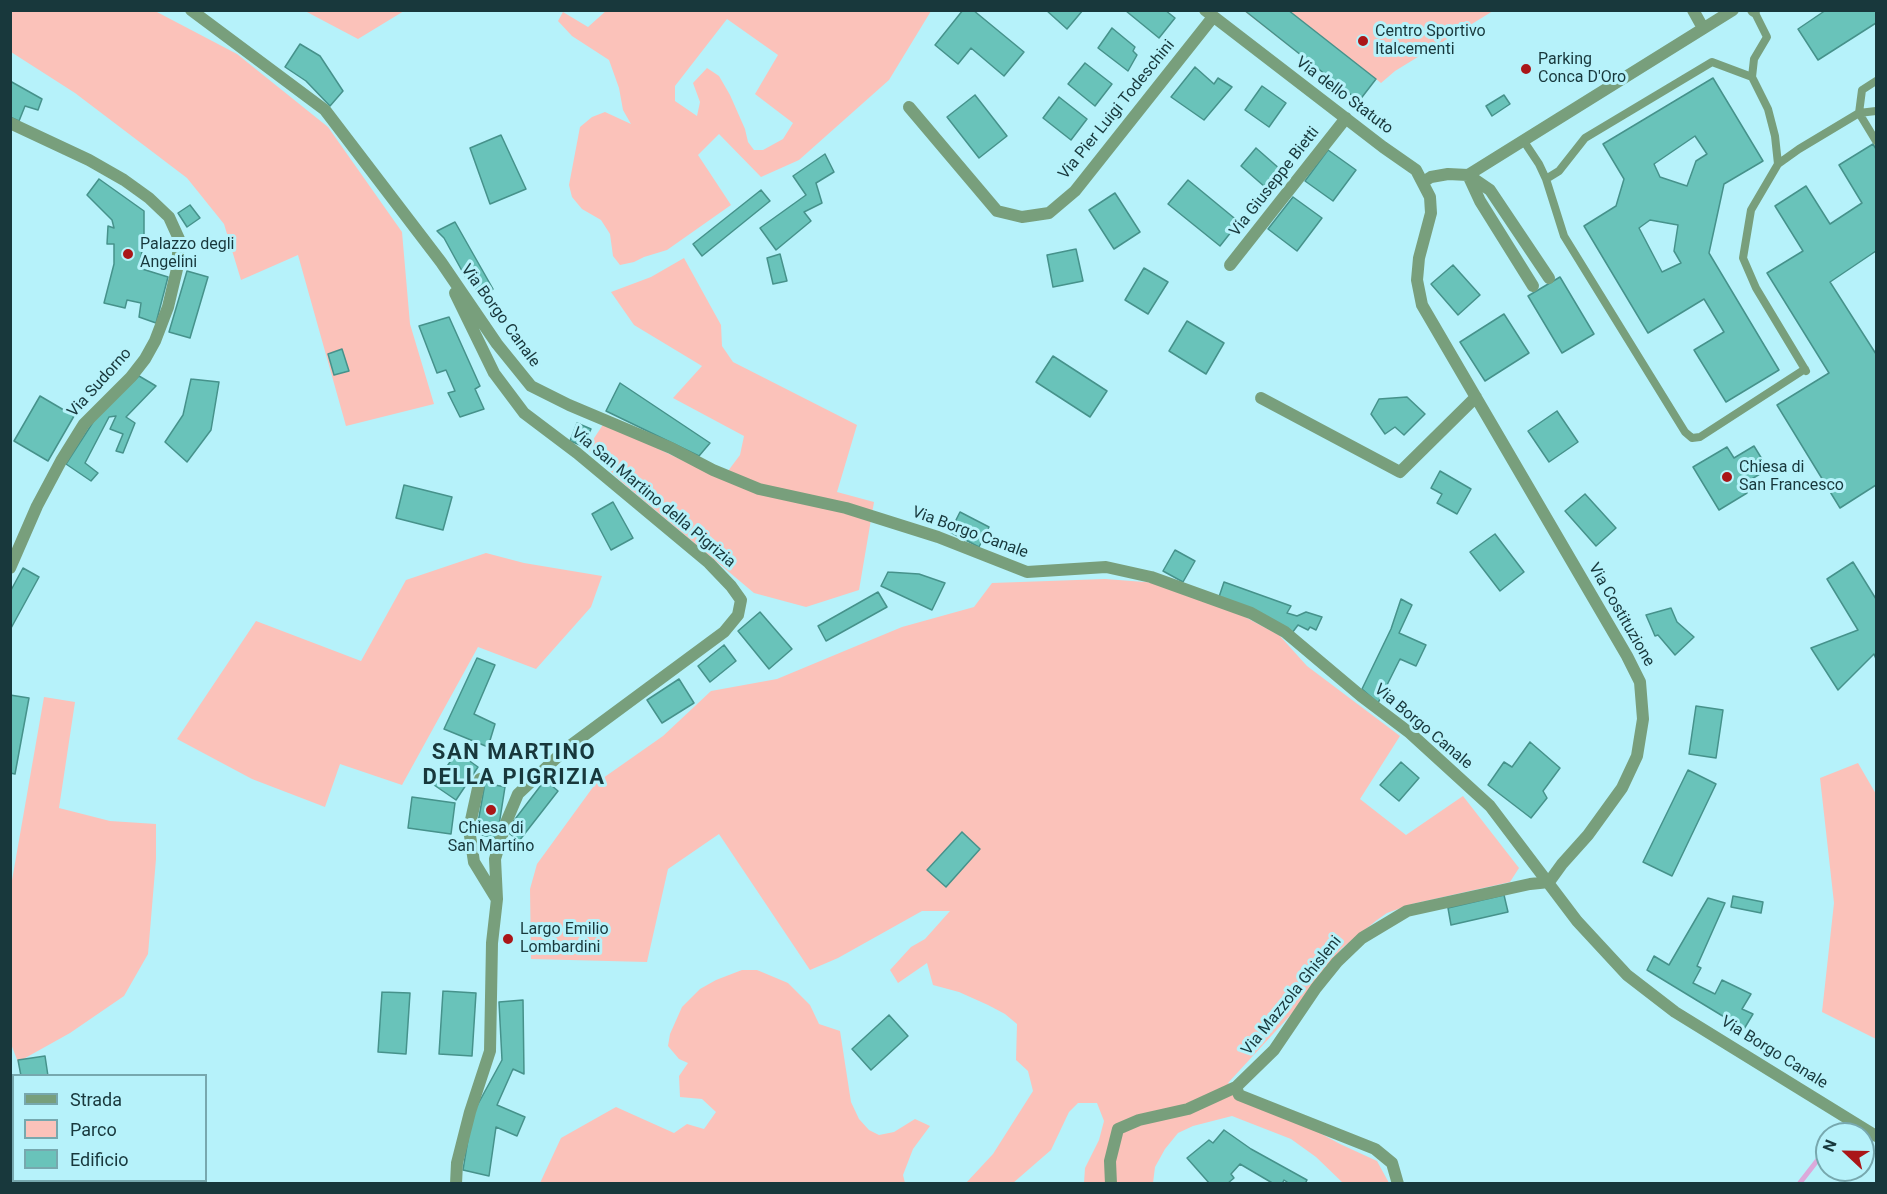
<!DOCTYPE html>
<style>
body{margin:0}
#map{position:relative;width:1887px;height:1194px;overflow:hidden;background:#b6f2fa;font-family:Roboto,sans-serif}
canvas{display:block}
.frame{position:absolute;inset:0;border:12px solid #18383c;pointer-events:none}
.legend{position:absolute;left:12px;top:1074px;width:195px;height:108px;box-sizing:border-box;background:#b6f2fa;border:2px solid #77a8ae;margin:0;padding:8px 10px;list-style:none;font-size:18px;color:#18383c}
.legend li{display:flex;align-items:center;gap:12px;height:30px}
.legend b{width:30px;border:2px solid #77a8ae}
.north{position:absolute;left:1815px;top:1122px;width:60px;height:60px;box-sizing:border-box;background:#b6f2fa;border:2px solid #77a8ae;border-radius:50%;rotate:292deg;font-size:16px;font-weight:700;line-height:24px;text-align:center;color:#18383c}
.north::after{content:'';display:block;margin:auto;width:21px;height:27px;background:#aa1618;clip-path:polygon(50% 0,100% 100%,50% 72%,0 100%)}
</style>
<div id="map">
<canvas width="1887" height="1194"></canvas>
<div class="frame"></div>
<ul class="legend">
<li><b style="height:8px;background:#789f7c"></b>Strada</li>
<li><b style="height:16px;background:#fbc2ba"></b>Parco</li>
<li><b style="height:16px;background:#69c3ba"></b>Edificio</li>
</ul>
<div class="north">N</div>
</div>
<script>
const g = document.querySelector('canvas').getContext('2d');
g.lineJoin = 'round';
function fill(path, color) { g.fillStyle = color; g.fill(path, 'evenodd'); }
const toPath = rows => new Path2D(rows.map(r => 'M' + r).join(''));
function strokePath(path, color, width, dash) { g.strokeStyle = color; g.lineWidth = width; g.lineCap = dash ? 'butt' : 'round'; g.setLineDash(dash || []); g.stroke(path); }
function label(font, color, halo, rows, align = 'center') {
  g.font = font + ' Roboto,sans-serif'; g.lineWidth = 6; g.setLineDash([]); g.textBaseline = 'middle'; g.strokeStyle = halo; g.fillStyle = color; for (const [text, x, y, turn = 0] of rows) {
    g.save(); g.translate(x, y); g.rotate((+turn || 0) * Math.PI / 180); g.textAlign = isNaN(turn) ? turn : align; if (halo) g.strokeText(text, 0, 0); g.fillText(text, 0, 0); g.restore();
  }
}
fill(toPath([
 [607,10,931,10,931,11,889,80,799,160,761,177,719,134,698,155,731,205,667,250,644,257,634,262,620,265,613,256,610,234,601,220,582,209,572,197,569,185,580,127,592,117,605,112,631,124,623,110,619,88,609,60,572,36,558,21,563,12,588,27],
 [727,19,778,55,755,94,793,123,783,139,763,150,754,150,748,142,745,129,730,95,719,76,707,68,693,83,700,102,697,116,675,101,675,86],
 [10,11,155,11,237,54,328,127,402,232,410,324,434,404,346,426,298,255,241,280,224,224,187,178,75,93,11,52],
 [305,11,404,11,358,39],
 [1244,11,1493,11,1395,71,1381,83,1376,79,1359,101],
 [684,258,721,325,722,346,733,362,857,425,837,492,874,502,859,590,806,607,754,593,623,483,587,449,604,423,722,479,740,455,744,436,673,398,702,366,634,325,611,292,651,277],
 [486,553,524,563,602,576,591,607,536,669,478,647,402,785,340,764,325,807,252,779,177,739,256,621,361,661,406,580],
 [1105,579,1158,583,1230,609,1279,635,1307,666,1400,736,1360,799,1406,835,1463,796,1519,868,1510,882,1412,904,1387,913,1377,920,1341,949,1296,1009,1228,1083,1340,1144,1377,1161,1389,1183,1343,1183,1316,1157,1291,1139,1232,1116,1193,1126,1178,1133,1165,1149,1155,1167,1153,1183,1084,1183,1085,1168,1099,1140,1104,1121,1097,1103,1078,1103,1069,1112,1051,1150,1013,1183,966,1183,993,1154,1033,1091,1028,1071,1016,1060,1017,1024,1005,1014,988,1005,959,992,933,985,927,963,898,983,890,970,911,947,925,939,950,911,922,911,838,958,810,970,719,834,668,869,647,962,531,959,530,889,537,864,596,783,663,736,711,691,777,679,902,627,974,607,992,583],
 [44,697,75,702,59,808,110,821,156,824,156,859,148,954,124,996,70,1033,18,1062,11,1044,11,886],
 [1858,763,1876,794,1876,1039,1822,1012,1834,903,1820,778],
 [742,970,757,970,788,983,810,1005,819,1024,840,1031,851,1102,859,1119,869,1130,879,1135,894,1132,915,1119,930,1126,913,1149,903,1175,905,1183,540,1183,561,1138,616,1107,674,1133,687,1124,704,1129,716,1112,702,1099,680,1097,679,1076,688,1063,679,1059,668,1046,670,1034,682,1007,700,989,716,980]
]), '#fbc2ba');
strokePath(toPath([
 [1799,1184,1827,1148]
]), '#dba9da', 5);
const building = toPath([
 [963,10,973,10,1024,52,1004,76,971,48,958,64,935,45,963,10],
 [1046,10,1083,10,1067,29,1046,10],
 [1165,10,1175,18,1159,38,1126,11,1165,10],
 [1244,10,1288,10,1376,79,1359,101,1244,10],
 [1826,10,1876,10,1876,23,1818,60,1798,29,1826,10],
 [1112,28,1135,47,1133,51,1137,55,1128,71,1098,48,1112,28],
 [300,44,320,56,343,91,330,106,306,81,285,67,300,44],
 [1085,63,1112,84,1095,106,1068,84,1085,63],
 [1195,67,1214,84,1218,78,1232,87,1204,120,1171,97,1195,67],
 [1713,78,1763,161,1724,184,1709,253,1779,370,1726,402,1694,350,1724,332,1704,299,1648,333,1584,226,1616,206,1624,179,1603,144,1713,78],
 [1695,136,1707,154,1696,161,1687,186,1660,177,1654,164,1695,136],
 [1650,220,1678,225,1674,251,1681,263,1662,272,1639,228,1650,220],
 [10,81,42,99,38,110,25,106,19,121,10,117,10,81],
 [1262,86,1286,103,1269,127,1245,110,1262,86],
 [975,95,1007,136,979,158,947,117,975,95],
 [1504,95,1510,104,1492,116,1486,106,1504,95],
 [1059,97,1087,119,1071,140,1043,118,1059,97],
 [501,135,526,189,490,204,470,148,501,135],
 [1873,144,1876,149,1876,251,1830,282,1876,354,1876,485,1840,508,1777,405,1829,373,1767,273,1803,251,1775,206,1806,186,1830,224,1862,203,1839,165,1873,144],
 [1256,148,1281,170,1265,187,1241,166,1256,148],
 [1328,150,1356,170,1333,201,1305,181,1328,150],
 [825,154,834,172,816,183,822,203,804,212,811,221,776,250,760,228,806,195,793,176,825,154],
 [99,179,144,211,144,241,139,268,168,277,156,323,139,317,141,303,127,300,125,308,104,303,114,264,114,244,107,244,108,226,114,228,112,220,87,195,99,179],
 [1188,180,1239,222,1220,246,1168,204,1188,180],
 [761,190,770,201,702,256,693,244,761,190],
 [1115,193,1140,232,1114,249,1089,210,1115,193],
 [1293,197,1322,218,1297,251,1268,229,1293,197],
 [190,205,200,218,187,227,178,213,190,205],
 [455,222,493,289,480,296,470,279,467,280,444,238,437,231,455,222],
 [1076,249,1083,281,1053,287,1047,255,1076,249],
 [780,254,787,281,773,284,767,258,780,254],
 [1453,265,1480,295,1458,315,1431,284,1453,265],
 [1144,268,1168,282,1148,314,1125,300,1144,268],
 [187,271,208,277,190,338,169,332,187,271],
 [1560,277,1594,334,1562,353,1528,296,1560,277],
 [1504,314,1529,353,1485,381,1460,342,1504,314],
 [449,317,480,386,475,389,484,409,460,417,448,393,455,391,446,370,437,373,419,326,449,317],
 [1187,321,1224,343,1206,374,1169,351,1187,321],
 [342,349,349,371,334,375,328,354,342,349],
 [1053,356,1107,391,1090,417,1036,382,1053,356],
 [139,376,156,386,126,417,135,423,123,453,116,451,123,434,110,429,116,416,109,417,85,463,98,473,91,481,66,464,97,416,139,376],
 [191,379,219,382,211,430,187,462,165,442,183,415,191,379],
 [620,383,710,443,699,456,606,411,620,383],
 [40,396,74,416,48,461,14,441,40,396],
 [1407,397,1425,414,1404,435,1395,427,1385,434,1371,414,1379,399,1407,397],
 [1557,411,1578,442,1549,462,1528,431,1557,411],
 [577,423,591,429,583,446,570,441,577,423],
 [1754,446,1768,469,1742,485,1747,493,1719,510,1693,467,1727,447,1734,458,1754,446],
 [1440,471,1471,489,1457,514,1437,503,1442,494,1431,488,1440,471],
 [404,485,452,497,443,530,396,518,404,485],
 [1585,494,1616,528,1596,546,1565,511,1585,494],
 [613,502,633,538,611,550,592,514,613,502],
 [960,512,989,527,979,547,950,532,960,512],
 [1495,534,1524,572,1500,591,1470,552,1495,534],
 [1175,550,1195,561,1183,582,1163,571,1175,550],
 [1853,562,1876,599,1876,659,1874,654,1838,690,1811,648,1858,630,1827,579,1853,562],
 [23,568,39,577,10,630,10,592,23,568],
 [888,572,919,574,945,583,932,610,881,586,888,572],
 [1224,582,1291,606,1287,613,1297,616,1306,612,1322,617,1316,630,1310,627,1308,630,1298,625,1292,633,1219,597,1224,582],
 [878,592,887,607,826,641,818,626,878,592],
 [1401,599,1412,605,1399,633,1426,645,1416,666,1400,659,1378,703,1362,689,1391,629,1401,599],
 [1671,608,1677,622,1694,637,1675,655,1658,635,1655,636,1646,615,1671,608],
 [760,612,792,649,769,669,738,631,760,612],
 [724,645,736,661,710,682,698,666,724,645],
 [477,658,495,665,474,714,495,724,488,747,444,729,477,658],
 [679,679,694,703,662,723,647,700,679,679],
 [10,695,29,698,15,774,10,773,10,695],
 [1696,706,1723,710,1716,758,1689,754,1696,706],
 [1530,742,1560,768,1543,791,1547,798,1531,818,1488,785,1504,762,1512,767,1530,742],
 [457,752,478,767,456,800,434,785,457,752],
 [1401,762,1419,778,1399,801,1380,785,1401,762],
 [1688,770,1716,784,1672,876,1643,862,1688,770],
 [545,780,558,791,519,841,506,831,545,780],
 [485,783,505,787,497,838,476,834,485,783],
 [412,797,455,803,451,834,408,828,412,797],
 [962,832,980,849,946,887,927,870,962,832],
 [1504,895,1508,912,1451,925,1448,908,1504,895],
 [1733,896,1763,902,1761,913,1731,907,1733,896],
 [1708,898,1725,903,1697,966,1701,968,1693,983,1715,994,1722,980,1751,994,1742,1009,1753,1014,1744,1029,1647,970,1654,956,1669,965,1708,898],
 [443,991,476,993,472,1056,439,1054,443,991],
 [382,992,410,993,406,1054,378,1052,382,992],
 [523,1000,524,1074,513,1069,497,1105,525,1117,517,1136,496,1127,489,1176,463,1170,472,1115,502,1060,499,1002,523,1000],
 [889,1015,908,1036,871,1070,852,1049,889,1015],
 [45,1056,48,1076,21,1076,18,1060,45,1056],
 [1224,1130,1251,1149,1307,1180,1305,1184,1285,1184,1287,1182,1284,1180,1282,1184,1274,1184,1240,1164,1231,1174,1234,1178,1227,1184,1210,1184,1187,1158,1209,1140,1213,1143,1224,1130],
 [65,1180,99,1180,98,1184,70,1184,65,1180]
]);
fill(building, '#69c3ba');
strokePath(building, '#46928b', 1.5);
strokePath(toPath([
 [1754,11,1767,37,1754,59,1752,77,1768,109,1775,136,1778,164],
 [1752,77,1712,62,1585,138,1559,171,1546,179,1564,236,1685,432,1692,438,1700,437,1805,369],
 [1876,111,1859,113,1876,141],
 [1523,140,1539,164,1546,179],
 [1806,371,1756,288,1743,258,1751,210,1778,164,1799,149,1859,113,1862,90,1876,81]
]), '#789f7c', 8);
strokePath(toPath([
 [191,10,325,110,441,262,497,344,531,386,569,405,671,448,713,470,759,489,846,508,938,537,1027,572,1106,567,1151,577,1251,613,1285,632,1361,696,1410,733,1490,806,1577,921,1627,975,1675,1012,1876,1136],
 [1205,10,1383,147,1416,170,1430,197,1431,213,1419,258,1417,280,1422,305,1627,656,1640,682,1643,719,1637,756,1622,788,1588,835,1562,864,1549,882],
 [1693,10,1703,28],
 [1753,10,1754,11],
 [909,107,997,211,1022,217,1049,213,1075,191,1213,17],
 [10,123,89,160,124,180,149,198,169,217,179,239,177,269,168,307,155,341,145,359,131,377,84,424,61,461,37,506,10,568],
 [1423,182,1431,177,1448,174,1468,175,1733,10],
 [1230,265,1346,118],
 [1533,286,1480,201,1468,175,1490,190,1549,278],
 [455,293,494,373,524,413,577,453,709,563,731,586,741,600,738,615,724,632,567,748,518,794,505,825,495,859,497,899,492,943,490,1051,470,1112,457,1163,456,1184],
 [1261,398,1400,472,1476,397],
 [480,779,469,829,474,862,496,898],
 [10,1163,14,1164],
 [39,1180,44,1184],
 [1111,1184,1110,1161,1118,1129,1139,1120,1188,1109,1236,1087],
 [1398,1184,1392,1163,1375,1149,1239,1095,1236,1087,1274,1050,1316,988,1337,962,1362,938,1407,911,1530,884,1549,882]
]), '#789f7c', 12);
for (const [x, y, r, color] of [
 [1363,41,6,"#aa1618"],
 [1526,69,6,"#aa1618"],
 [128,254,6,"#aa1618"],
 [1727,477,6,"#aa1618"],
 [491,810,6,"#aa1618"],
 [508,939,6,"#aa1618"]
]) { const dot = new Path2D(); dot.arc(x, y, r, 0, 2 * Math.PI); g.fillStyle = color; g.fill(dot); strokePath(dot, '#b6f2fa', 2); }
label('16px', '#18383c', '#b6f2fa', [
 ["Centro Sportivo",1375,32],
 ["Italcementi",1375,50],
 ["Parking",1538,60],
 ["Conca D'Oro",1538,78],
 ["Palazzo degli",140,245],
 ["Angelini",140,263],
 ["Chiesa di",1739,468],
 ["San Francesco",1739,486],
 ["Chiesa di",491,829,"center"],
 ["San Martino",491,847,"center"],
 ["Largo Emilio",520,930],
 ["Lombardini",520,948]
], 'left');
label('16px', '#18383c', '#b6f2fa', [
 ["Via dello Statuto",1344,96,37],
 ["Via Pier Luigi Todeschini",1117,110,-51],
 ["Via Giuseppe Bietti",1275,182,-52],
 ["Via Borgo Canale",500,316,54],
 ["Via Sudorno",100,383,-48],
 ["Via San Martino della Pigrizia",653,498,40],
 ["Via Borgo Canale",970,533,20],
 ["Via Costituzione",1621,615,60],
 ["Via Borgo Canale",1423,727,40],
 ["Via Mazzola Ghisleni",1292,996,-51],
 ["Via Borgo Canale",1774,1053,32]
]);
g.letterSpacing = '1.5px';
label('bold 22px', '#18383c', '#b6f2fa', [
 ["SAN MARTINO",514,753],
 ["DELLA PIGRIZIA",514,778]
]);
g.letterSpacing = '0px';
</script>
